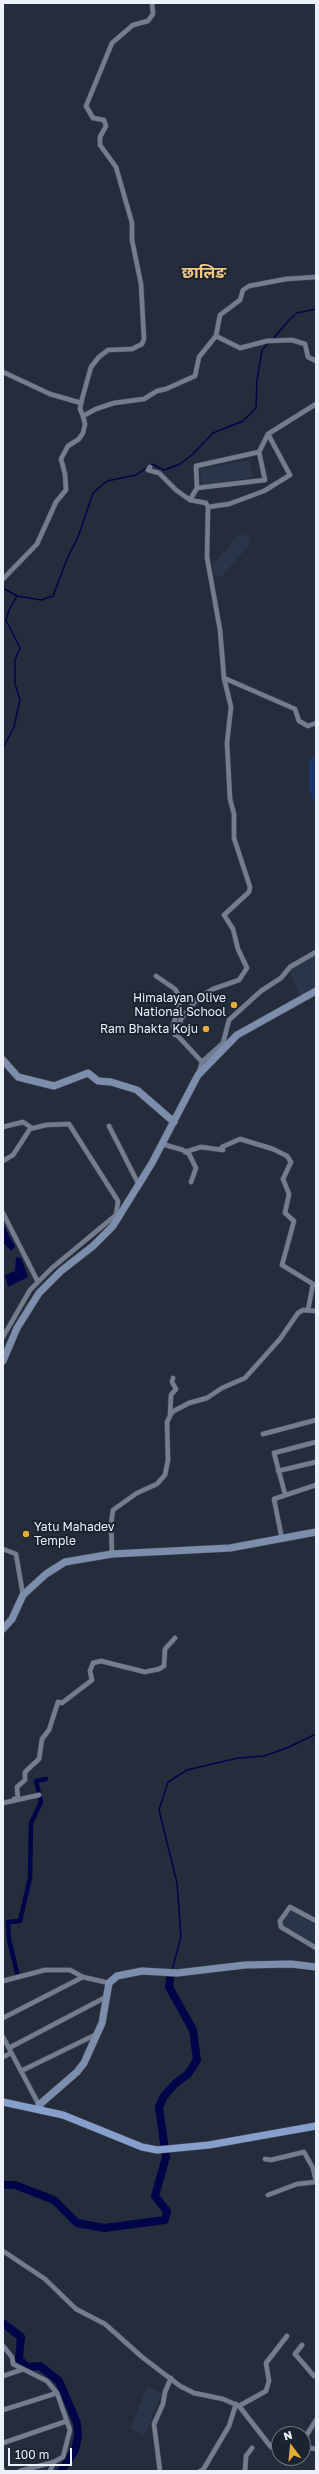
<!DOCTYPE html>
<meta charset="utf-8">
<style>
body{margin:0}
#map{position:relative;width:319px;height:2474px;overflow:hidden;background:#252d3c;font-family:"Golos Text",sans-serif}
canvas{display:block}
.frame{position:absolute;inset:0;border:4px solid #ebf0fb;pointer-events:none}
.north{position:absolute;left:271px;top:2426px;width:40px;height:40px;box-sizing:border-box;background:#1b2331;border:1px solid #6e7582;border-radius:50%;rotate:344deg;font-size:11px;font-weight:700;line-height:16px;text-align:center;color:#ebf0fb}
.north::after{content:'';display:block;margin:auto;width:14px;height:18px;background:#e4ae35;clip-path:polygon(50% 0,100% 100%,50% 72%,0 100%)}
.scale{position:absolute;left:8px;top:2448px;width:64px;height:18px;box-sizing:border-box;border:2px solid #ebf0fb;border-top:0;padding-left:5px;font-size:12px;line-height:14px;white-space:nowrap;color:#ebf0fb;-webkit-text-stroke:3px #1b2331;paint-order:stroke}
</style>
<div id="map">
<canvas width="319" height="2474"></canvas>
<div class="frame"></div>
<div class="north">N</div>
<div class="scale">100 m</div>
</div>
<script>
const g = document.querySelector('canvas').getContext('2d');
g.lineJoin = 'round';
function fill(path, color) { g.fillStyle = color; g.fill(path, 'evenodd'); }
const toPath = rows => new Path2D(rows.map(r => 'M' + r).join(''));
function strokePath(path, color, width, dash) { g.strokeStyle = color; g.lineWidth = width; g.lineCap = dash ? 'butt' : 'round'; g.setLineDash(dash || []); g.stroke(path); }
function label(font, color, halo, rows, align = 'center') {
  g.font = font + ' "Golos Text","Noto Sans Devanagari",sans-serif'; g.lineWidth = 4; g.setLineDash([]); g.textBaseline = 'middle'; g.strokeStyle = halo; g.fillStyle = color; for (const [text, x, y, turn = 0] of rows) {
    g.save(); g.translate(x, y); g.rotate((+turn || 0) * Math.PI / 180); g.textAlign = isNaN(turn) ? turn : align; if (halo) g.strokeText(text, 0, 0); g.fillText(text, 0, 0); g.restore();
  }
}
fill(toPath([
 [250,460,253,477,203,486,199,469],
 [243,534,249,539,250,544,223,575,218,577,214,575,212,565,239,535],
 [316,951,316,988,300,996,289,970],
 [290,1910,316,1926,316,1945,282,1924],
 [147,2387,162,2393,145,2435,130,2429]
]), '#2a354a');
fill(toPath([
 [316,753,316,803,309,791,309,763]
]), '#1b356b');
fill(toPath([
 [3,1224,15,1247,11,1251,3,1242],
 [16,1257,21,1258,28,1277,8,1287,5,1275,15,1271]
]), '#000448');
strokePath(toPath([
 [272,340,289,320,297,313,316,309],
 [3,588,17,596,41,600,53,596,67,559,78,537,93,493,107,481,136,475,152,464,164,470,180,464,192,455,213,433,243,421,256,408,257,380,262,350,269,342],
 [3,748,14,727,20,700,15,684,15,660,20,648,6,620,9,610,17,596],
 [172,1970,181,1937,177,1883,159,1810,168,1782,187,1770,238,1758,264,1756,289,1747,316,1734]
]), '#000448', 1.5);
strokePath(toPath([
 [18,1976,9,1940,8,1922,20,1921,30,1878,31,1823,41,1802,36,1781,46,1779]
]), '#000448', 4.5);
strokePath(toPath([
 [3,2185,15,2185,54,2200,77,2223,104,2228,165,2220,167,2211,155,2196,166,2157,159,2107,164,2096,176,2083,188,2074,197,2060,193,2030,169,1987,170,1978],
 [3,2323,21,2337,19,2359,27,2367,40,2366,59,2381,77,2423,78,2436,75,2450,61,2471]
]), '#000448', 8);
const street = toPath([
 [216,336,240,348,267,341,292,340,305,344,308,357,316,361],
 [3,372,50,394,81,403],
 [83,416,80,409,82,399,91,367,99,357,108,350,132,349,142,344,144,339,141,284,132,240,132,223,116,167,100,145,100,137,106,126,104,120,93,118,86,106,112,43,133,25,148,21,153,14,152,3],
 [259,452,196,466,197,488,265,480,259,452,268,434,316,404],
 [150,467,148,470,159,473,176,490,190,500],
 [197,488,190,500,206,503,208,507,207,557,220,630,224,678,295,709,299,721,308,726,316,723],
 [208,507,229,504,264,491,290,475,268,434],
 [3,579,37,544,56,502,66,490,65,474,61,459,68,446,79,439,83,433,85,424,83,416,96,409,114,403,144,399,157,391,166,389,195,376,199,357,216,336,220,315,240,300,243,290,249,286,286,279,316,277],
 [156,976,175,989,181,999,173,1026,175,1035],
 [202,1062,223,1043,229,1020,261,991,281,978,290,967,316,952],
 [199,1072,202,1062,176,1034,181,1019,197,999,213,989,239,980,247,968,238,949,233,929,224,915,249,892,250,887,234,838,234,814,230,799,227,743,231,707,224,678],
 [109,1126,139,1185],
 [3,1127,23,1122,32,1128],
 [162,1144,183,1150,189,1154,196,1168,191,1182],
 [185,1152,201,1147,223,1150,222,1147,240,1139,273,1149,287,1156,291,1162,283,1179,289,1194,285,1213,294,1221,282,1265,313,1284,308,1310],
 [3,1161,13,1155,30,1129,46,1125,69,1124,118,1201,116,1215,52,1268,30,1290,3,1337],
 [3,1213,38,1282],
 [170,1415,171,1395,176,1389,172,1382,173,1378],
 [263,1434,316,1420],
 [278,1471,316,1462],
 [285,1494,274,1453,316,1442],
 [282,1539,274,1499,316,1485],
 [3,1549,16,1554,23,1595],
 [112,1554,111,1524,113,1510,137,1493,157,1484,165,1475,168,1460,167,1422,172,1412,189,1403,207,1398,222,1388,245,1378,280,1339,298,1313,303,1310,316,1311],
 [14,1799,18,1800,17,1787,25,1780,25,1772,39,1759,42,1739,49,1730,58,1702,62,1703,92,1680,90,1671,93,1663,101,1661,145,1672,159,1669,164,1666,165,1649,175,1638],
 [3,1803,39,1795],
 [316,1921,290,1907,280,1921,281,1927,316,1948],
 [3,1981,45,1970,70,1970,83,1977,109,1983],
 [3,2018,83,1977],
 [3,2037,39,2105],
 [9,2048,106,1997],
 [3,2057,11,2053],
 [21,2071,97,2034],
 [265,2159,271,2160,304,2152,313,2168,316,2182,297,2184,268,2195],
 [3,2251,45,2279,76,2309,105,2324,142,2357,180,2386,194,2393,223,2399,239,2406,271,2447,279,2449],
 [302,2345,295,2354,314,2376],
 [3,2346,12,2357,13,2364,47,2381,57,2393,70,2430,63,2457,54,2462,20,2471],
 [3,2376,21,2370],
 [239,2406,266,2391,269,2381,266,2363,287,2336],
 [3,2410,57,2393],
 [303,2441,316,2420],
 [3,2443,67,2421],
 [303,2447,316,2449],
 [3,2470,3,2471],
 [50,2471,54,2462],
 [160,2471,154,2424,163,2404,165,2392,171,2378],
 [200,2471,203,2470,229,2426,236,2404],
 [245,2471,246,2456,252,2448]
]);
const secondary = toPath([
 [3,1060,18,1077,54,1086,88,1073,98,1081,111,1082,137,1090,174,1122],
 [3,1361,17,1328,39,1293,61,1271,93,1246,113,1226,152,1163,198,1075,237,1035,316,991],
 [3,1629,12,1619,23,1595,46,1574,65,1562,112,1554,230,1548,316,1532],
 [41,2109,39,2105,77,2072,84,2063,102,2023,109,1983,117,1976,142,1971,177,1973,245,1965,291,1964,316,1967]
]);
const primary = toPath([
 [3,2102,63,2115,142,2147,157,2150,209,2145,316,2126]
]);
strokePath(street, '#434a56', 5.5);
strokePath(secondary, '#434a56', 8);
strokePath(primary, '#434a56', 8);
strokePath(street, '#737d8f', 4.5);
strokePath(secondary, '#7d8ead', 7);
strokePath(primary, '#879fcc', 7);
for (const [x, y, r, color] of [
 [234,1005,4,"#e4ae35"],
 [206,1029,4,"#e4ae35"],
 [26,1534,4,"#e4ae35"]
]) { const dot = new Path2D(); dot.arc(x, y, r, 0, 2 * Math.PI); g.fillStyle = color; g.fill(dot); strokePath(dot, '#1b2331', 1.5); }
label('12px', '#ebf0fb', '#1b2331', [
 ["Himalayan Olive",226,998],
 ["National School",226,1012],
 ["Ram Bhakta Koju",198,1029],
 ["Yatu Mahadev",34,1527,"left"],
 ["Temple",34,1541,"left"]
], 'right');
label('bold 16px', '#f0ca82', '#1b2331', [
 ["छालिङ",204,273]
]);
</script>
